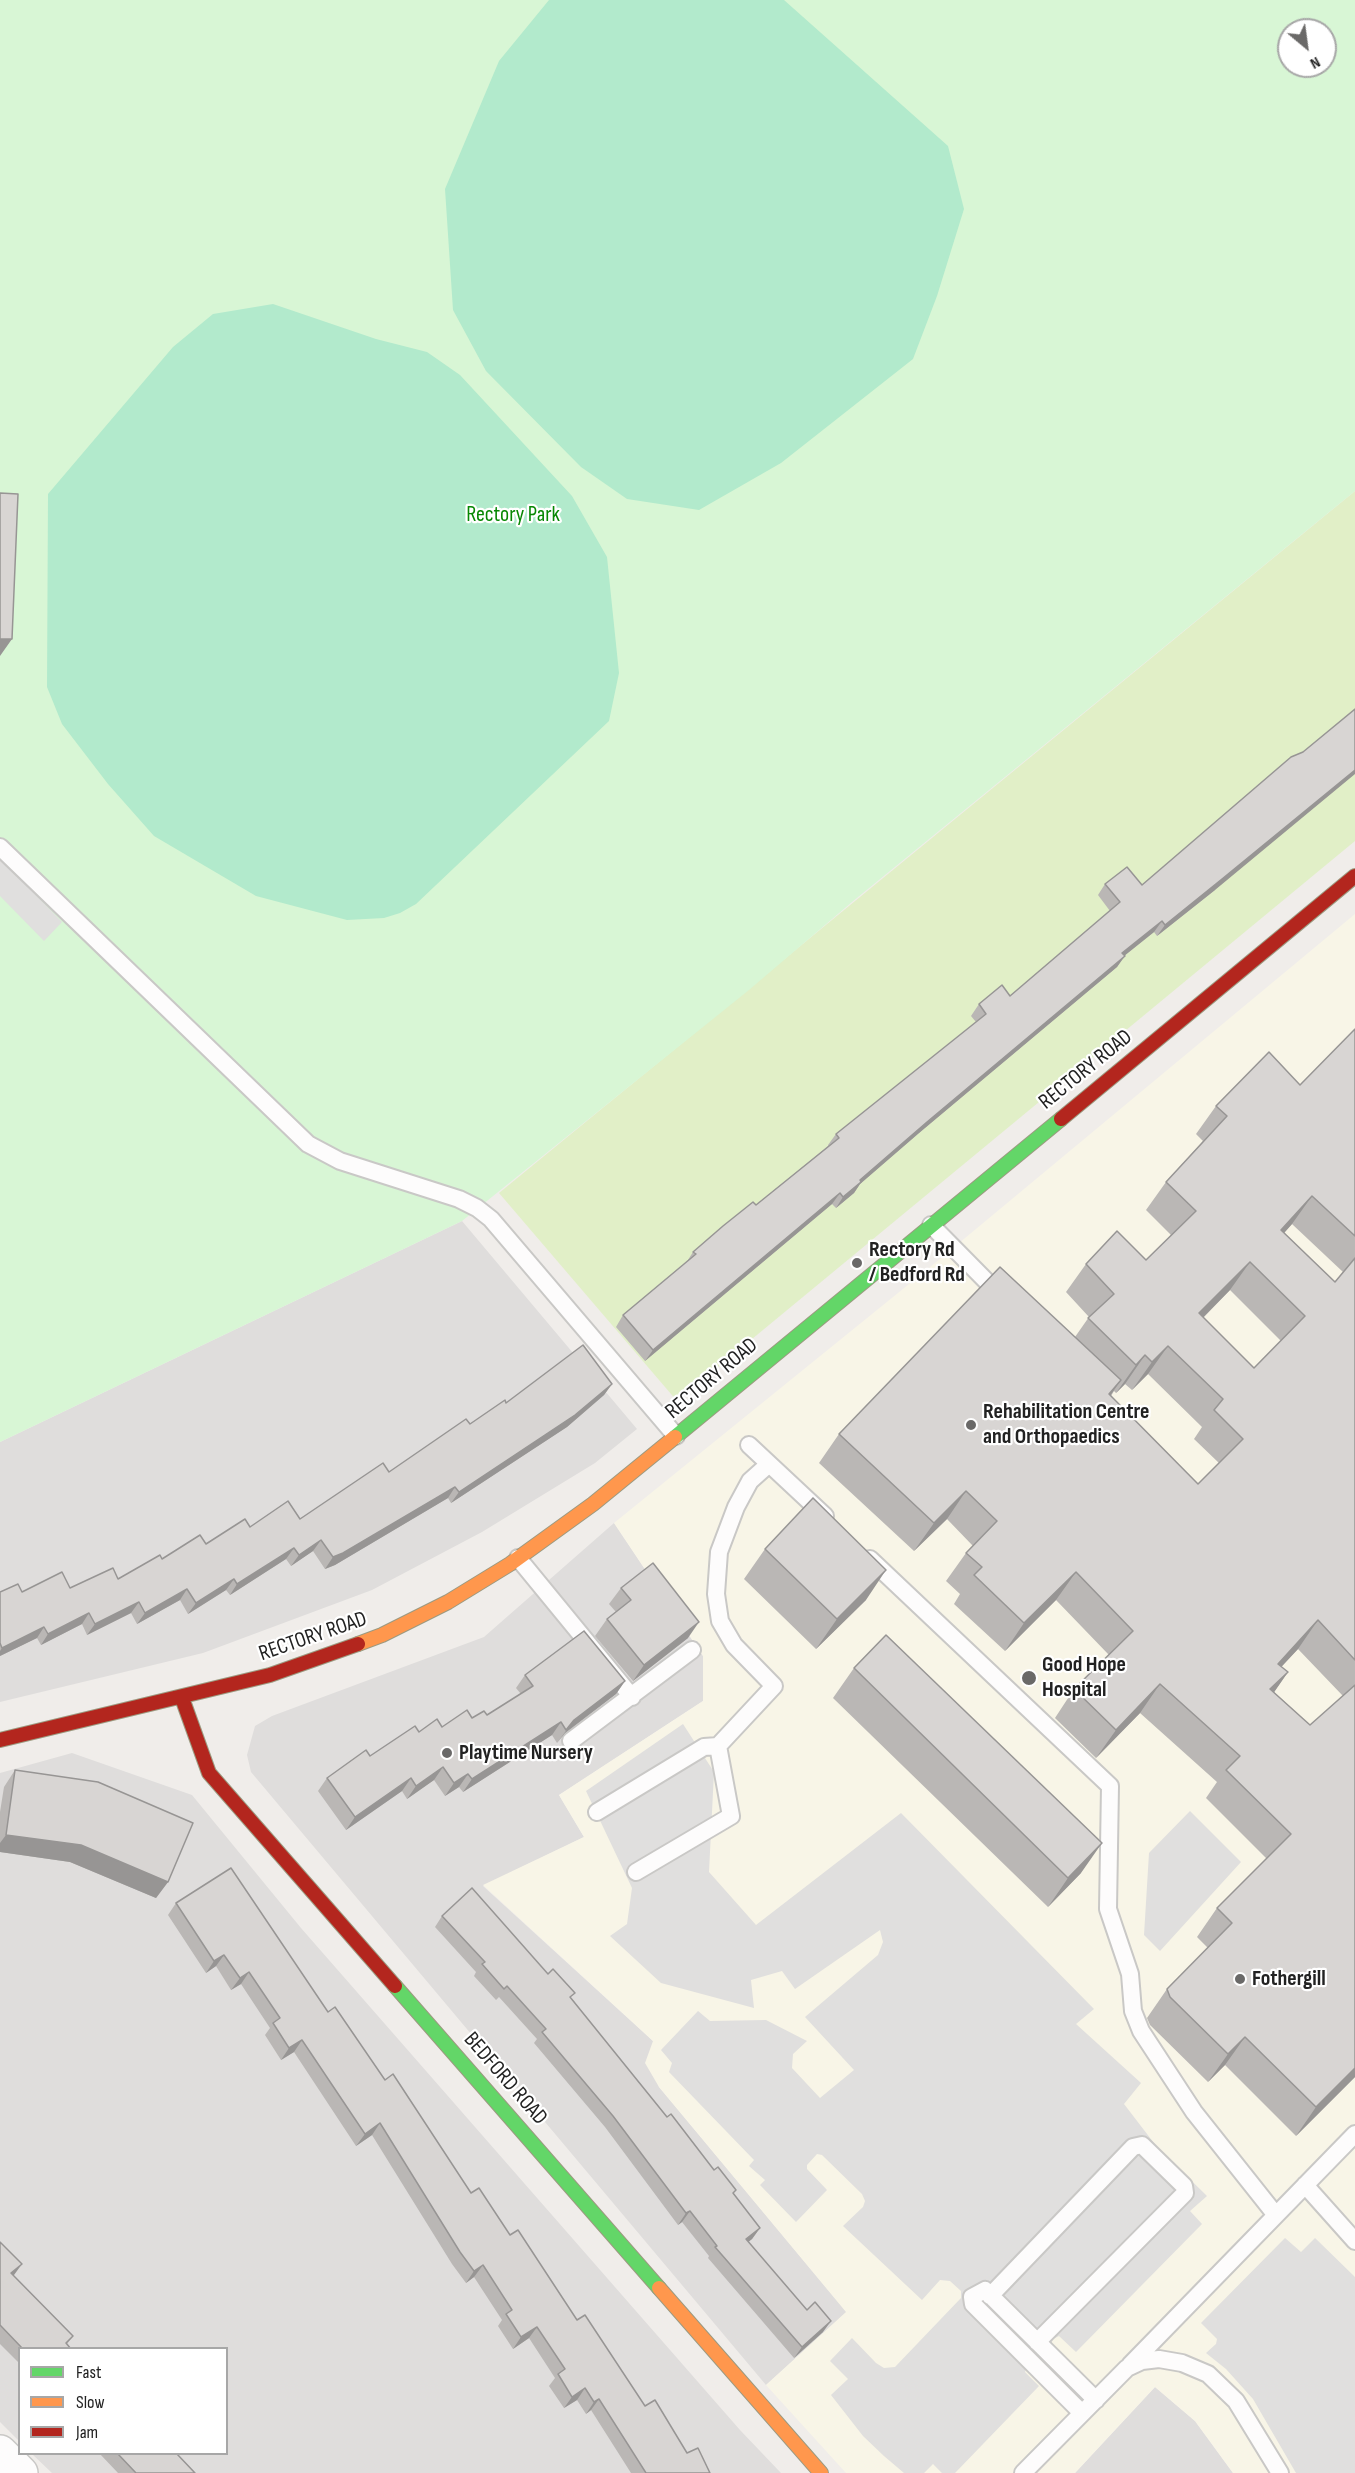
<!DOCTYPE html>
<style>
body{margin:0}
#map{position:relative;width:1355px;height:2473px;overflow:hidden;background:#f0edea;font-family:"Sofia Sans Condensed",sans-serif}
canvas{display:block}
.legend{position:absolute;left:18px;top:2347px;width:210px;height:108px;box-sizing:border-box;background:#fff;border:2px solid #a7a7a7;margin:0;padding:8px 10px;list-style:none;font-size:18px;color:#222}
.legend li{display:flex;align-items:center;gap:12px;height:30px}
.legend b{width:30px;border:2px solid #a7a7a7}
.north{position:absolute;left:1277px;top:18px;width:60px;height:60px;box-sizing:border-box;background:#fff;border:2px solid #a7a7a7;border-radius:50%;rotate:151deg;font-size:16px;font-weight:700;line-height:24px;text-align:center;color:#222}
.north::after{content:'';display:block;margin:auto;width:21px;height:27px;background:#6a6968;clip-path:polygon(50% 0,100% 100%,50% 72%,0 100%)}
</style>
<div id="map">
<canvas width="1355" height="2473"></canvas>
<ul class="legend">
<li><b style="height:8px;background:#63d668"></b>Fast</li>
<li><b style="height:8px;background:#ff974d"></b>Slow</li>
<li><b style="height:8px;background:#b3261e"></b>Jam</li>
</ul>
<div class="north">N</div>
</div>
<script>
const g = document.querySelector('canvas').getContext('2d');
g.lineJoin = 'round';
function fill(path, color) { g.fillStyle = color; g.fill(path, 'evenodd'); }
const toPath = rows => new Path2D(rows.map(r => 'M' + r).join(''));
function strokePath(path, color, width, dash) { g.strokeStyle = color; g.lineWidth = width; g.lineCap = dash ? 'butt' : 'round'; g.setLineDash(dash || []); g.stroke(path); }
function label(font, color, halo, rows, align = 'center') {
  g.font = font + ' "Sofia Sans Condensed",sans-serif'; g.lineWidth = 4.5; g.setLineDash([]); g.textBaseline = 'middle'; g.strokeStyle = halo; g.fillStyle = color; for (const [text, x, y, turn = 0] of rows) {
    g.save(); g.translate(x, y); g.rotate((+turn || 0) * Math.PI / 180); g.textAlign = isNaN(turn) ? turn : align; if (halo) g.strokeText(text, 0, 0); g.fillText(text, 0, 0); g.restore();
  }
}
fill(toPath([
 [462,1221,637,1429,595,1463,482,1532,372,1590,203,1653,0,1702,0,1442],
 [614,1523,703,1656,703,1701,559,1795,584,1837,483,1886,653,2041,659,2087,847,2312,766,2385,251,1772,247,1755,255,1726,272,1716,484,1637],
 [72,1753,192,1795,301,1928,740,2430,781,2473,52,2473,32,2454,226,2454,226,2348,20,2348,19,2441,0,2422,0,1773],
 [1155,2387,1195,2421,1233,2473,1075,2473]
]), '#dfdddc');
fill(toPath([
 [1355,914,1355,2473,1233,2473,1195,2421,1155,2387,1075,2473,846,2473,766,2385,846,2312,659,2087,645,2063,653,2041,483,1885,584,1837,559,1795,703,1701,703,1656,614,1523,935,1263]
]), '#f8f5e7');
fill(toPath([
 [1355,491,1355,841,677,1401,499,1193]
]), '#e1efc7');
fill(toPath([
 [0,0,1355,0,1355,491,852,902,749,990,462,1221,0,1442],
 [1289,30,1325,30,1325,66,1289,66]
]), '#d8f6d5');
fill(toPath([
 [549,0,784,0,948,146,964,209,937,296,913,359,781,463,699,510,627,499,581,467,486,371,453,310,445,189,499,61],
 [273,304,376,339,427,352,460,375,572,496,607,557,619,673,609,721,416,904,400,913,384,918,347,920,256,896,154,836,108,784,62,724,47,687,48,494,173,347,213,314]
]), '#b2eacc');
fill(toPath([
 [0,858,62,922,44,941,0,896],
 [683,1724,714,1772,709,1872,756,1925,901,1813,1094,2009,1076,2024,1141,2083,1124,2104,1157,2147,1207,2196,1190,2211,1202,2224,1076,2352,1059,2336,1053,2339,1050,2347,1073,2373,1058,2389,1028,2365,1025,2372,1039,2386,955,2473,942,2473,933,2464,924,2473,904,2473,884,2456,863,2436,831,2395,848,2379,830,2361,852,2338,876,2363,884,2368,895,2367,961,2298,961,2291,950,2281,940,2280,922,2300,843,2226,863,2207,865,2201,862,2194,822,2155,817,2154,807,2165,807,2169,827,2190,796,2222,760,2185,765,2180,749,2166,754,2160,669,2072,672,2063,661,2050,698,2011,710,2021,766,2020,807,2041,793,2054,792,2068,820,2098,854,2070,805,2017,878,1955,883,1942,880,1930,795,1989,782,1971,751,1980,754,2008,661,1983,610,1936,627,1924,632,1888,586,1791],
 [1190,1811,1241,1862,1160,1951,1144,1935,1149,1853],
 [1285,2238,1301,2252,1315,2238,1355,2277,1355,2473,1296,2473,1253,2399,1226,2369,1206,2353,1216,2344,1217,2339,1201,2323]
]), '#e0dfde');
const lane = toPath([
 [0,847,308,1144,340,1161,459,1199,477,1208,491,1219,676,1436],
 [931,1225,1002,1297],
 [749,1445,825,1516],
 [518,1558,632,1697],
 [870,1559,1110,1786,1108,1909,1130,1974,1133,2011,1141,2031,1194,2112,1275,2214],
 [571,1741,692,1650],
 [597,1812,704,1747,718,1746,774,1686,734,1645,720,1621,716,1594,719,1552,736,1507,750,1481,769,1464],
 [636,1872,731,1816,718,1746],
 [1305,2185,1355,2241],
 [990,2296,1133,2147,1142,2145,1184,2186,1185,2193,1037,2342],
 [1130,2365,1355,2134],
 [1082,2413,973,2304,972,2297,985,2290,1096,2400],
 [1023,2473,1127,2368,1142,2361,1159,2359,1182,2363,1208,2374,1236,2401,1280,2473]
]);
const street = toPath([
 [0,2452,21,2473]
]);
const fast = toPath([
 [675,1437,1061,1119],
 [395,1986,659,2288]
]);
const slow = toPath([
 [358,1644,382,1635,448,1602,510,1564,593,1504,675,1437],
 [659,2288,821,2473]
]);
const jam = toPath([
 [1061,1119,1355,876],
 [182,1698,209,1773,395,1986],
 [0,1740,270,1675,358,1644]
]);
strokePath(lane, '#c9c8c6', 20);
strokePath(street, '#c9c8c6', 36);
strokePath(fast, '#9c9a80', 16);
strokePath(slow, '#9c9a80', 16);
strokePath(jam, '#9c9a80', 16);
strokePath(lane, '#fdfcfc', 16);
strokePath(street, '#fdfcfc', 33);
strokePath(fast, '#63d668', 14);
strokePath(slow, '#ff974d', 14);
strokePath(jam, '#b3261e', 14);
fill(toPath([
 [1105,884,1142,885,1215,890,1157,936,1154,932,1124,956,1117,967,919,1133,860,1184,854,1193,836,1208,832,1204,645,1361,616,1327,623,1315,686,1263,693,1252,756,1205,828,1146,828,1145,836,1134,976,1022,971,1016,979,1004,1010,996,1110,911,1098,895],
 [1355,1029,1355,2077,1296,2136,1225,2065,1208,2082,1150,2025,1147,2018,1167,1989,1208,1948,1197,1937,1217,1908,1267,1859,1206,1798,1217,1782,1140,1713,1096,1758,1055,1718,1074,1689,1109,1655,1056,1600,1005,1651,954,1604,960,1594,946,1581,966,1553,973,1546,947,1519,914,1551,819,1463,839,1434,1075,1337,1089,1317,1066,1292,1086,1264,1146,1260,1171,1235,1146,1210,1166,1182,1203,1141,1196,1134,1216,1106,1300,1085],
 [1292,1224,1343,1272,1335,1282,1284,1233],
 [1230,1290,1281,1341,1254,1368,1203,1318],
 [1148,1374,1202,1427,1194,1439,1219,1463,1198,1484,1111,1396,1114,1391,1116,1393,1125,1384,1132,1390],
 [1298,1649,1343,1696,1310,1725,1274,1692,1288,1672,1281,1667],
 [612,1384,604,1395,567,1427,451,1503,448,1498,335,1565,325,1569,313,1551,291,1566,286,1559,230,1595,226,1590,188,1614,180,1600,137,1624,131,1613,87,1635,82,1624,41,1645,37,1638,0,1656,0,1592,22,1592,70,1588,118,1579,162,1559,206,1544,250,1527,300,1519,389,1472,506,1403],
 [765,1549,866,1600,816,1649,744,1579],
 [621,1588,688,1638,633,1681,595,1636,607,1619,616,1612,609,1604],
 [854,1668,1081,1873,1048,1907,833,1698],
 [525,1675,625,1681,616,1694,565,1733,557,1743,552,1735,463,1792,459,1787,445,1796,434,1780,407,1799,402,1791,346,1830,318,1791,327,1778,370,1756,442,1727,487,1715,521,1694,516,1688],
 [15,1770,168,1882,156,1898,70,1862,0,1852,0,1812,4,1787],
 [176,1903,328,2012,385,2080,471,2193,510,2235,645,2406,687,2453,710,2473,631,2473,591,2410,586,2414,577,2400,564,2408,549,2386,555,2378,529,2338,513,2349,498,2326,502,2320,474,2277,466,2283,452,2264,372,2135,356,2146,294,2052,281,2060,265,2035,270,2028,241,1984,231,1990,216,1966,206,1973,168,1915],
 [442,1916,548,1974,571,1998,667,2117,733,2194,760,2228,752,2239,748,2242,823,2332,794,2358,708,2258,709,2256,682,2222,678,2225,605,2127,534,2043,537,2039,499,1997,496,2000,474,1976,476,1972,435,1927],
 [0,2242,13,2275,73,2336,67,2344,71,2349,20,2349,20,2364,0,2344],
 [100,2454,177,2454,195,2473,118,2473]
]), '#bab7b5');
fill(toPath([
 [0,639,12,639,0,656],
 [1355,770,1355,774,1215,890,1157,936,1165,925],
 [1162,921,1154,932,1114,964,1122,953],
 [1125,956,1117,967,919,1133,860,1184,854,1193,836,1208,843,1197,860,1180,927,1122],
 [840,1193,832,1204,645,1361,653,1350],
 [1312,1196,1292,1224,1261,1259,1281,1230],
 [1250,1262,1230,1290,1179,1342,1199,1313],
 [1168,1346,1148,1374,1132,1390,1152,1362],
 [1145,1355,1125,1384,1116,1393,1136,1365],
 [1121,1380,1101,1409,1109,1394],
 [612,1384,604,1395,567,1427,451,1503,459,1492],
 [455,1487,448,1498,335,1565,325,1569,333,1557],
 [966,1491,947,1519,914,1551,934,1523],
 [321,1540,313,1551,291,1566,299,1555],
 [294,1548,286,1559,230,1595,237,1584],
 [886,1570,866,1600,816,1649,837,1619],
 [1076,1572,1056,1600,1005,1651,1024,1623],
 [234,1579,226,1590,188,1614,196,1603],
 [187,1589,180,1600,137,1624,145,1613],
 [139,1602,131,1613,87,1635,95,1624],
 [89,1613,82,1624,41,1645,48,1634],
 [1318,1620,1298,1649,1258,1692,1278,1664],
 [699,1622,688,1638,633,1681,644,1665],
 [44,1627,37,1638,0,1656,0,1651,2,1648],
 [1288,1672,1268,1701,1270,1689],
 [625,1681,616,1694,565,1733,557,1743,574,1720],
 [1160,1684,1140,1713,1096,1758,1116,1730],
 [561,1722,552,1735,463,1792,472,1779],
 [443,1767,434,1780,407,1799,416,1786],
 [468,1774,459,1787,445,1796,454,1783],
 [411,1778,402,1791,346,1830,355,1817],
 [6,1835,81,1845,168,1882,156,1898,70,1862,0,1852,0,1843],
 [1102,1843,1081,1873,1048,1907,1068,1878],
 [224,1955,216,1966,206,1973,214,1961],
 [249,1972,241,1984,231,1990,240,1978],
 [1245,2037,1225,2065,1208,2082,1228,2054],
 [302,2040,294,2052,281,2060,289,2048],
 [1355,2068,1355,2077,1296,2136,1316,2107],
 [380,2123,372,2135,356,2146,365,2134],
 [690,2211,682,2222,678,2225,686,2213],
 [760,2228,752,2239,738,2250,746,2239],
 [22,2264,14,2275,3,2284,11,2273],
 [483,2265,474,2277,466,2283,474,2271],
 [831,2321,823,2332,794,2358,802,2347],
 [537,2327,529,2338,513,2349,521,2337],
 [585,2388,577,2400,564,2408,572,2397],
 [599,2399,591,2410,586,2414,594,2402]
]), '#979594');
const building = toPath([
 [0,493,18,494,12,639,0,639,0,493],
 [1355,709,1355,770,1222,879,1165,925,1162,921,1122,953,1125,956,927,1122,860,1180,861,1182,843,1197,840,1193,653,1350,623,1315,696,1254,693,1252,723,1226,753,1202,756,1205,839,1138,836,1134,986,1014,979,1004,1002,985,1010,996,1120,902,1105,884,1127,867,1142,885,1291,757,1303,752,1355,709],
 [1355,1029,1355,1236,1312,1196,1281,1230,1335,1282,1355,1258,1355,1660,1318,1620,1278,1664,1288,1672,1270,1689,1310,1725,1355,1685,1355,2068,1316,2107,1245,2037,1228,2054,1170,1997,1167,1989,1232,1923,1217,1908,1291,1834,1226,1770,1240,1756,1160,1684,1116,1730,1074,1689,1133,1631,1076,1572,1024,1623,974,1575,982,1567,966,1553,997,1521,966,1491,934,1523,839,1434,1000,1267,1121,1380,1109,1394,1198,1484,1243,1439,1214,1410,1223,1399,1168,1346,1152,1362,1145,1355,1136,1365,1088,1318,1114,1294,1086,1264,1117,1231,1146,1260,1196,1211,1166,1182,1227,1116,1216,1106,1269,1052,1300,1085,1355,1029],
 [1250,1262,1305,1316,1254,1368,1199,1313,1250,1262],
 [583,1345,612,1384,575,1415,459,1492,455,1487,343,1553,333,1557,321,1540,299,1555,294,1548,237,1584,234,1579,196,1603,187,1589,145,1613,139,1602,95,1624,89,1613,48,1634,44,1627,2,1648,0,1643,0,1592,18,1584,22,1592,62,1572,70,1588,113,1568,118,1579,160,1555,162,1559,200,1535,206,1544,245,1519,250,1527,288,1501,300,1519,383,1463,389,1472,466,1419,470,1424,505,1400,506,1403,583,1345],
 [813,1498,886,1570,837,1619,765,1549,813,1498],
 [653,1563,699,1622,644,1665,607,1619,631,1600,621,1588,653,1563],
 [584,1631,625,1681,574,1720,566,1730,561,1722,472,1779,468,1774,454,1783,443,1767,416,1786,411,1778,355,1817,327,1778,366,1750,370,1756,415,1726,419,1732,437,1719,442,1727,467,1710,472,1718,484,1711,487,1715,533,1686,525,1675,584,1631],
 [886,1635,1102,1843,1068,1878,854,1668,886,1635],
 [15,1770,98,1782,193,1823,168,1882,81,1845,6,1835,15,1770],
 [231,1868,328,2012,335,2007,385,2080,393,2074,471,2193,479,2188,510,2235,518,2230,577,2320,585,2315,645,2406,655,2400,687,2453,698,2448,710,2473,646,2473,599,2399,594,2402,585,2388,572,2397,558,2374,565,2369,537,2327,521,2337,506,2314,512,2310,483,2265,474,2271,460,2252,380,2123,365,2134,302,2040,289,2048,273,2023,280,2018,249,1972,240,1978,224,1955,214,1961,176,1903,231,1868],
 [472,1888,548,1974,553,1969,575,1993,570,1997,667,2117,671,2114,714,2170,718,2167,736,2190,733,2193,760,2228,746,2239,807,2310,815,2302,831,2321,802,2347,715,2247,717,2246,690,2211,686,2213,613,2116,542,2032,546,2029,507,1986,504,1989,482,1964,485,1962,442,1916,472,1888],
 [0,2242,22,2264,11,2273,73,2336,66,2343,71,2349,23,2349,0,2325,0,2242],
 [118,2454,177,2454,195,2473,136,2473,118,2454]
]);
fill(building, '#d8d5d3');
strokePath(building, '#979594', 1.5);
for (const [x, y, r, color] of [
 [857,1263,6,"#6a6968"],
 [971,1425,6,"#6a6968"],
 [1029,1678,8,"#6a6968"],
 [447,1753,6,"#6a6968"],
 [1240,1979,6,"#6a6968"]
]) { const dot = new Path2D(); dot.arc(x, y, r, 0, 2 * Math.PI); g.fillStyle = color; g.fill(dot); strokePath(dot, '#fff', 2); }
label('22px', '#078703', '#fff', [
 ["Rectory Park",513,515]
]);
label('22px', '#222', '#fff', [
 ["RECTORY ROAD",1086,1070,-39],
 ["RECTORY ROAD",712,1379,-40],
 ["RECTORY ROAD",313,1637,-19],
 ["BEDFORD ROAD",505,2079,49]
]);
label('bold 22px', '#222', '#fff', [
 ["Rectory Rd",869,1250],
 ["/ Bedford Rd",869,1275],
 ["Rehabilitation Centre",983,1412],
 ["and Orthopaedics",983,1437],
 ["Good Hope",1042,1665],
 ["Hospital",1042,1690],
 ["Playtime Nursery",459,1753],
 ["Fothergill",1252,1979]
], 'left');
</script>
